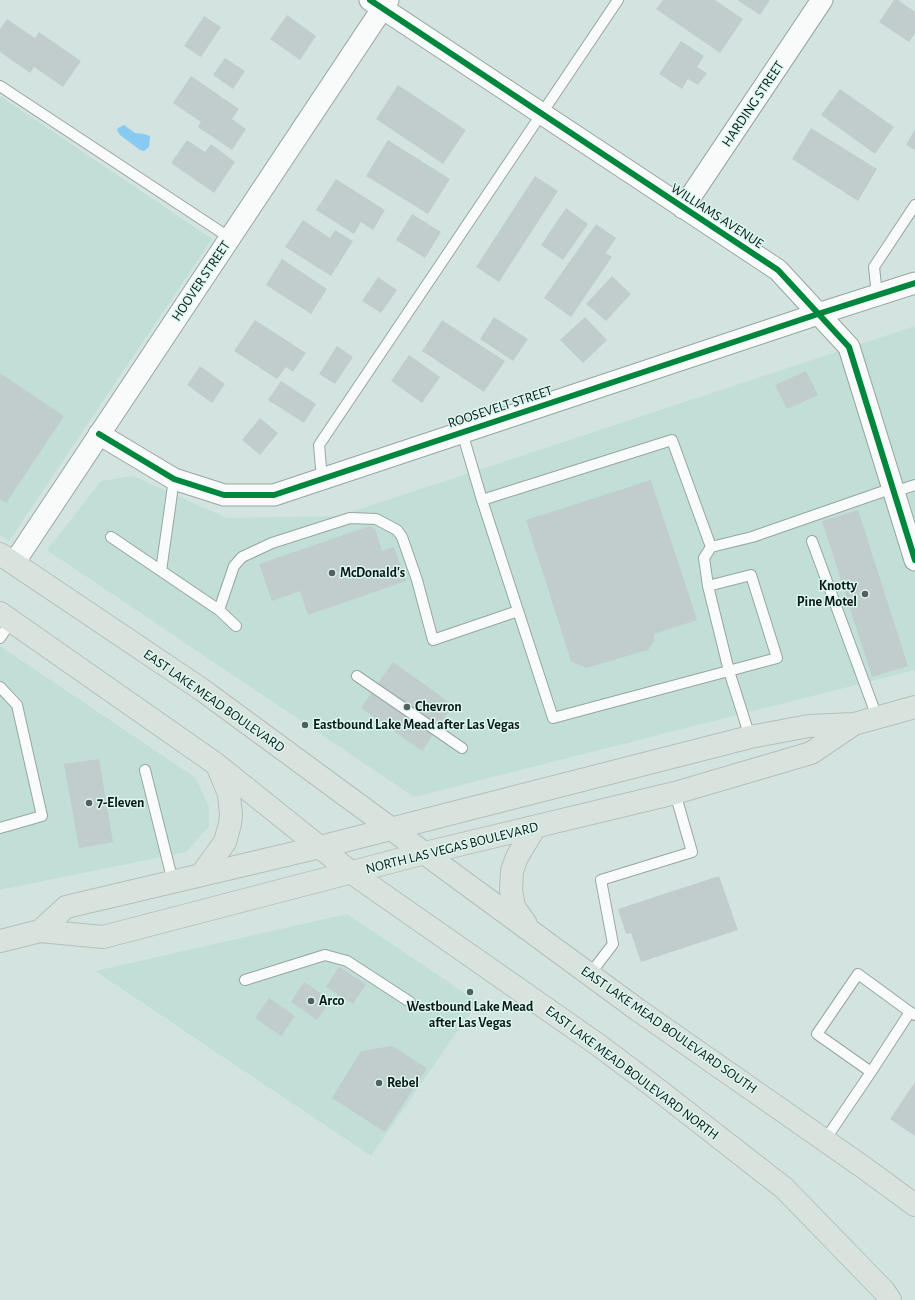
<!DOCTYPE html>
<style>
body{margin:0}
canvas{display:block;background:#d3e4e0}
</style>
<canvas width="915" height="1300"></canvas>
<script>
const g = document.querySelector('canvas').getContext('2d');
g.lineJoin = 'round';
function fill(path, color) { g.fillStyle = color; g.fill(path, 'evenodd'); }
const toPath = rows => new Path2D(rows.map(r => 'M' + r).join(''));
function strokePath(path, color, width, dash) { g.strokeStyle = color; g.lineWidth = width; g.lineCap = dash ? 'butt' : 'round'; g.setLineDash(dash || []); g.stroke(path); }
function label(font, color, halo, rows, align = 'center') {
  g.font = font + ' "Alegreya Sans",sans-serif'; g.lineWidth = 3; g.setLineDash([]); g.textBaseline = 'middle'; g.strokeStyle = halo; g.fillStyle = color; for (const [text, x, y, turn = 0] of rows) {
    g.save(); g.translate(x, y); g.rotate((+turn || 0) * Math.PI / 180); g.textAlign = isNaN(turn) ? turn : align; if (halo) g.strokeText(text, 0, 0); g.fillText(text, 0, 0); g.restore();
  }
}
fill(toPath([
 [0,96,212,239,9,541,0,535],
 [915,326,915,670,414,797,47,550,101,481,133,476,227,518,339,516],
 [0,646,196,778,209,807,209,827,186,852,0,890],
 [347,914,478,1002,371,1156,95,971]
]), '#c1ded7');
fill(toPath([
 [124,125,135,133,144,134,150,136,149,147,144,151,140,150,120,135,117,130,118,128]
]), '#89caf3');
fill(toPath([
 [663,0,715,0,743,19,720,53,656,9],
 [737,0,770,0,760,15],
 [894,0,898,0,915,12,915,33,909,42,879,22],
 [287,15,316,36,300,60,270,39],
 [204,16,221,27,201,57,184,46],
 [7,19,35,38,39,32,81,61,63,87,34,67,30,73,0,52,0,29],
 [681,41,704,56,697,67,707,73,698,85,688,79,682,89,659,74],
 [225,58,245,71,233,89,213,75],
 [191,76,239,109,232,119,246,129,232,150,198,127,201,122,173,103],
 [398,85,466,130,443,164,376,119],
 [840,89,894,127,875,154,821,115],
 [811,128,877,169,858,201,792,159],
 [915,129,915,150,906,145],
 [187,140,205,152,211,144,235,162,214,193,171,163],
 [388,140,450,179,428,214,366,176],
 [535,176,558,191,499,282,476,267],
 [336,179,385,210,373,230,361,222,354,234,316,210],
 [566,208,588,224,563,260,541,245],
 [412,214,441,232,425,258,396,240],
 [303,220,330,238,335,230,353,241,331,276,285,247],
 [596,224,616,238,606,253,612,257,571,317,544,298],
 [282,259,327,289,311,314,266,285],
 [612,276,631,294,606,321,586,304],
 [378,277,397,290,381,313,362,301],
 [494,317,528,339,513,361,480,339],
 [585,317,607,340,583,363,560,340],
 [255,320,306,353,293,372,286,367,277,379,234,351],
 [442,320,505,361,484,392,422,351],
 [337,346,353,357,335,384,319,374],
 [409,355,440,377,422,403,391,381],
 [200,366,225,384,212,403,187,385],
 [806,371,818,395,787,409,775,385],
 [0,373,64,416,6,503,0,499],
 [281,381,316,404,304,423,268,400],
 [260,418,278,433,260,455,242,440],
 [651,480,697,620,654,634,654,641,648,650,586,668,571,661,526,520],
 [858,510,908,666,872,677,822,521],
 [370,526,375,529,382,551,394,547,406,581,308,615,300,591,272,601,259,564],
 [393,662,453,705,422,751,361,708],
 [99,759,113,842,79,848,64,764],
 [719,876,738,930,641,962,631,933,626,934,618,909],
 [339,967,366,984,353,1004,326,987],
 [304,982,331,1000,317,1020,291,1002],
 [269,998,295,1016,281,1036,255,1018],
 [392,1046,427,1068,385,1132,332,1098,361,1051],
 [915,1082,915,1136,890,1119]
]), '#c1cdcc');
const service = toPath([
 [0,86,230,238],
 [877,295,874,267,915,205],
 [462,432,482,500,553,718,777,658,751,575,708,586],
 [322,479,319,445,618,0],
 [894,492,915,485],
 [482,500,672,440,711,547,704,558,708,586,729,671,750,737],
 [111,537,219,610,236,626],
 [812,541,877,717],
 [711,547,752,537,893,488],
 [161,571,174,479],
 [219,610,234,566,242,557,272,543,350,518,376,519,397,530,402,537,417,580,433,640,518,611],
 [0,638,12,620],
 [357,676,462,748],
 [0,687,17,705,42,816,0,828],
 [145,770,173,882],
 [590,974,613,944,601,880,692,852,675,793],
 [245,980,325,955,347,961,410,1002],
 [871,1072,817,1034,858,974,910,1012],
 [825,1140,871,1072,910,1012,915,1015]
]);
const minor = toPath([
 [370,0,778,270,849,347,915,560],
 [683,208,822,0],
 [99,434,174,479,224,495,274,495,818,314,915,283],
 [14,563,388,0]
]);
const primary = toPath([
 [0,554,201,689,638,1010,863,1167,915,1205],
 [0,613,216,764,352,873,597,1044,657,1089,784,1188,884,1291,890,1300],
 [201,875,225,842,230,824,231,815,229,794,217,765],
 [526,924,514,907,511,890,512,871,517,857,535,827],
 [40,931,66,907,320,847,750,737,809,726,854,724,915,707],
 [0,941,40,931,103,937,425,853,675,793,811,753,854,724]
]);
strokePath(service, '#98a5a2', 12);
strokePath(minor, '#98a5a2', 23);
strokePath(primary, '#b6bebc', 24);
strokePath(service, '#f8fbfa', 10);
strokePath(minor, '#f8fbfa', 21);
strokePath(primary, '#d9e3dd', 22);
strokePath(toPath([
 [370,0,778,270,849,347,915,560],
 [99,434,174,479,224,495,274,495,818,314,915,283]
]), '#00873e', 6);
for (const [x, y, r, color] of [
 [332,573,4,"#535f5d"],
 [865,594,4,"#535f5d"],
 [407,707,4,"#535f5d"],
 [305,725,4,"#535f5d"],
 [89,803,4,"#535f5d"],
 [470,992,4,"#535f5d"],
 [311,1001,4,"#535f5d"],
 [379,1083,4,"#535f5d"]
]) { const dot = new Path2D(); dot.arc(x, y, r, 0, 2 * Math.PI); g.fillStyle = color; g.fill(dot); strokePath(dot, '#daf7f0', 1.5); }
label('14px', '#0e1816', '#daf7f0', [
 ["HARDING STREET",753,104,-56],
 ["WILLIAMS AVENUE",717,216,33],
 ["HOOVER STREET",201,281,-56],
 ["ROOSEVELT STREET",500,407,-18],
 ["EAST LAKE MEAD BOULEVARD",214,701,35],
 ["NORTH LAS VEGAS BOULEVARD",452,848,-14],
 ["EAST LAKE MEAD BOULEVARD SOUTH",669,1030,35],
 ["EAST LAKE MEAD BOULEVARD NORTH",632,1073,37]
]);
label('bold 14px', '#0e1816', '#daf7f0', [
 ["McDonald's",340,573],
 ["Knotty",857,586,"right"],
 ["Pine Motel",857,602,"right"],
 ["Chevron",415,707],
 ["Eastbound Lake Mead after Las Vegas",313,725],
 ["7-Eleven",97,803],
 ["Arco",319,1001],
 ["Westbound Lake Mead",470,1007,"center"],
 ["after Las Vegas",470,1023,"center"],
 ["Rebel",387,1083]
], 'left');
</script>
